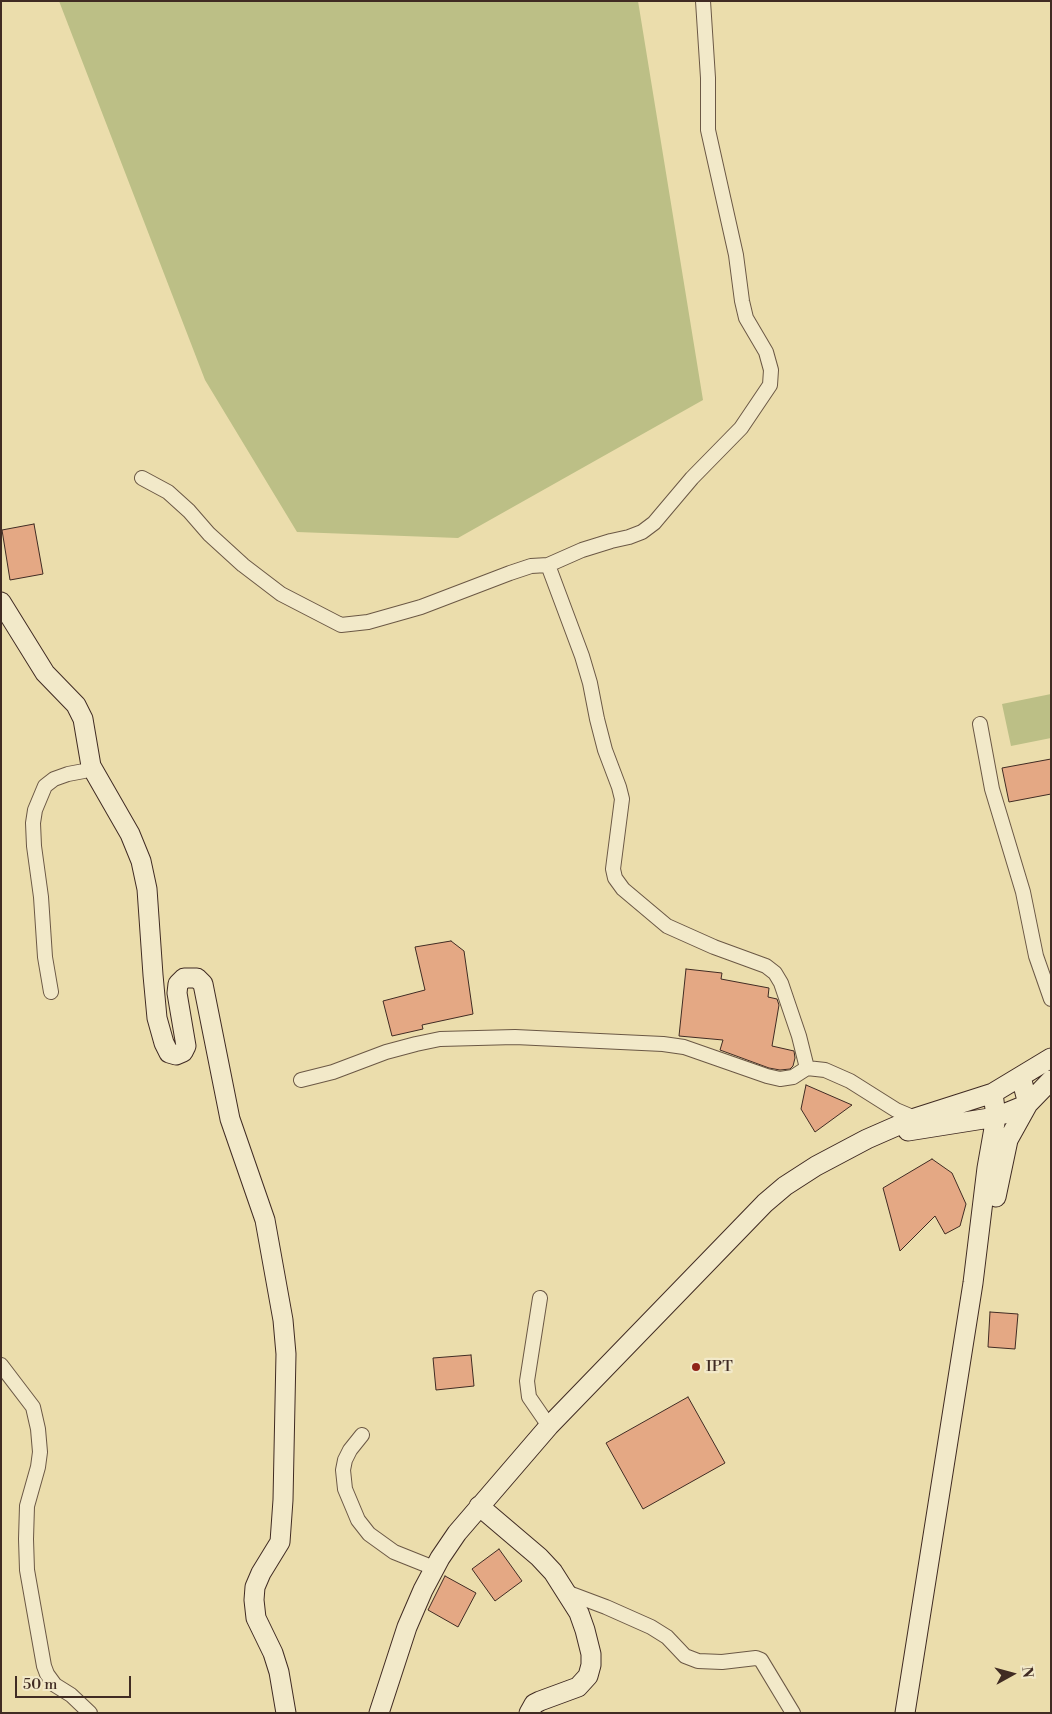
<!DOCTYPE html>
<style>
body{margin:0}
#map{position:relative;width:1052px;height:1714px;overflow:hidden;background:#ebddac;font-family:"Libre Bodoni",serif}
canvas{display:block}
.frame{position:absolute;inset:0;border:2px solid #402b23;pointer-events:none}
.north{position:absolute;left:987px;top:1649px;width:50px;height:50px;-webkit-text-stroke:4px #f2e9c9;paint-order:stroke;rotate:83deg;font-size:14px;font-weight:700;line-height:20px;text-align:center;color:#402b23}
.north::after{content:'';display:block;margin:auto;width:18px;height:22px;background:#402b23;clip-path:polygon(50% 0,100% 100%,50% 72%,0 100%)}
.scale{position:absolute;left:15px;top:1676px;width:116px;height:22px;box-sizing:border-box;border:2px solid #402b23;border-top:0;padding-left:6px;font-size:15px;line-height:18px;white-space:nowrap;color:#402b23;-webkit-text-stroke:4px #f2e9c9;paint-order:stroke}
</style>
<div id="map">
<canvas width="1052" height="1714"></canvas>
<div class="frame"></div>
<div class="north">N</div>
<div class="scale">50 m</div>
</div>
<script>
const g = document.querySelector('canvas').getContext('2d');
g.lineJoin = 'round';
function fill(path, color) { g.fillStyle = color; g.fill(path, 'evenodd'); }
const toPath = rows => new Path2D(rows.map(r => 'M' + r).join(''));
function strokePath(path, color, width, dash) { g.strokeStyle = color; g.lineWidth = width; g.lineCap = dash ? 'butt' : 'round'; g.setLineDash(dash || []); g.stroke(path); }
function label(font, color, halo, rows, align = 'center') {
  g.font = font + ' "Libre Bodoni",serif'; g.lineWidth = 4.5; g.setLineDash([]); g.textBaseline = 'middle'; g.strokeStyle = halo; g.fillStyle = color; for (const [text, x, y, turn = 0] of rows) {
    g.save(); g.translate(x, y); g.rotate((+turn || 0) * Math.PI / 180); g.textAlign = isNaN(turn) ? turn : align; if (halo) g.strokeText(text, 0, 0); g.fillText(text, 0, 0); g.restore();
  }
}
fill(toPath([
 [59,1,638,1,703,400,458,538,297,532,205,380],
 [1051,694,1051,738,1011,746,1002,704]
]), '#bcbf86');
const building = toPath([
 [34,524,43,574,10,580,2,530,34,524],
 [1051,759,1051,794,1009,802,1002,768,1051,759],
 [451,941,464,951,473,1014,422,1025,423,1029,392,1036,383,1001,425,990,415,947,451,941],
 [686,969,722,973,721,979,769,988,768,997,777,999,779,1005,772,1046,794,1051,795,1058,793,1066,790,1069,780,1070,769,1068,720,1050,723,1040,679,1036,686,969],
 [806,1085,852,1105,815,1132,801,1109,806,1085],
 [932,1159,952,1173,966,1204,960,1226,945,1234,935,1216,900,1251,883,1188,932,1159],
 [990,1312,1018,1314,1015,1349,988,1347,990,1312],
 [471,1355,474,1386,436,1390,433,1358,471,1355],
 [688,1397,725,1463,643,1509,606,1443,688,1397],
 [499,1549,522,1581,495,1601,472,1569,499,1549],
 [445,1576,476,1593,458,1627,428,1610,445,1576]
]);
fill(building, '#e4a884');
strokePath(building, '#402b23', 1);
const street = toPath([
 [142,478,168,492,189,511,209,534,243,565,281,594,341,625,368,622,421,607,510,573,531,566,548,565,582,550,611,541,629,537,642,532,654,523,692,478,741,428,770,385,771,370,766,352,746,318,742,301,736,255,708,130,708,78,703,1],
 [548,565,582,656,590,683,597,719,605,750,619,787,622,799,613,869,615,878,623,889,667,926,714,947,766,966,775,973,781,983,799,1036,807,1068],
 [980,724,992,789,1023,892,1036,956,1051,999],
 [51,992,45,957,41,897,34,846,33,823,35,810,45,786,54,779,68,774,84,771,91,766],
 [301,1080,333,1072,386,1052,416,1044,440,1039,515,1037,663,1044,684,1047,767,1076,780,1079,793,1077,807,1068,825,1070,850,1081,896,1110,915,1118],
 [540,1298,527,1381,529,1397,549,1426],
 [1,1365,33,1407,38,1429,40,1452,38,1467,27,1506,26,1539,27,1570,44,1666,47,1674,55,1685,71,1695,90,1713],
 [362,1435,350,1450,345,1460,343,1470,345,1489,358,1520,369,1534,394,1552,434,1568],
 [566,1592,606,1607,651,1627,667,1637,685,1656,698,1661,722,1662,756,1658,761,1660,793,1713]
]);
const secondary = toPath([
 [1,602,45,673,76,705,83,719,91,766,130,834,141,861,147,889,153,975,157,1018,164,1043,169,1053,176,1055,183,1052,186,1046,177,993,178,984,184,978,197,978,203,984,230,1119,265,1220,283,1320,286,1354,283,1500,280,1542,261,1573,255,1587,254,1600,256,1618,273,1653,279,1672,286,1713],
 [908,1131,996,1117,1028,1104,1051,1080],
 [996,1197,1008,1140,1028,1104,1021,1077],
 [479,1506,539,1557,553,1572,579,1613,585,1630,591,1654,591,1665,588,1676,578,1687,540,1701,534,1704,529,1713],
 [379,1713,407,1627,423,1590,440,1558,457,1533,549,1426,765,1203,785,1186,816,1166,867,1139,915,1118,993,1093,1051,1058],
 [905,1713,973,1283,987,1168,996,1117,993,1093]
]);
strokePath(street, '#6b5845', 16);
strokePath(secondary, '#402b23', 21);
strokePath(street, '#f2e9c9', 14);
strokePath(secondary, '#f2e9c9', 19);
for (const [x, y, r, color] of [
 [696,1367,5,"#8f2418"]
]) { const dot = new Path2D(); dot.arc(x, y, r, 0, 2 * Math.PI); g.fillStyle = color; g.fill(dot); strokePath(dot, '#f2e9c9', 2); }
label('15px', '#402b23', '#f2e9c9', [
 ["IPT",706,1367]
], 'left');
</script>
